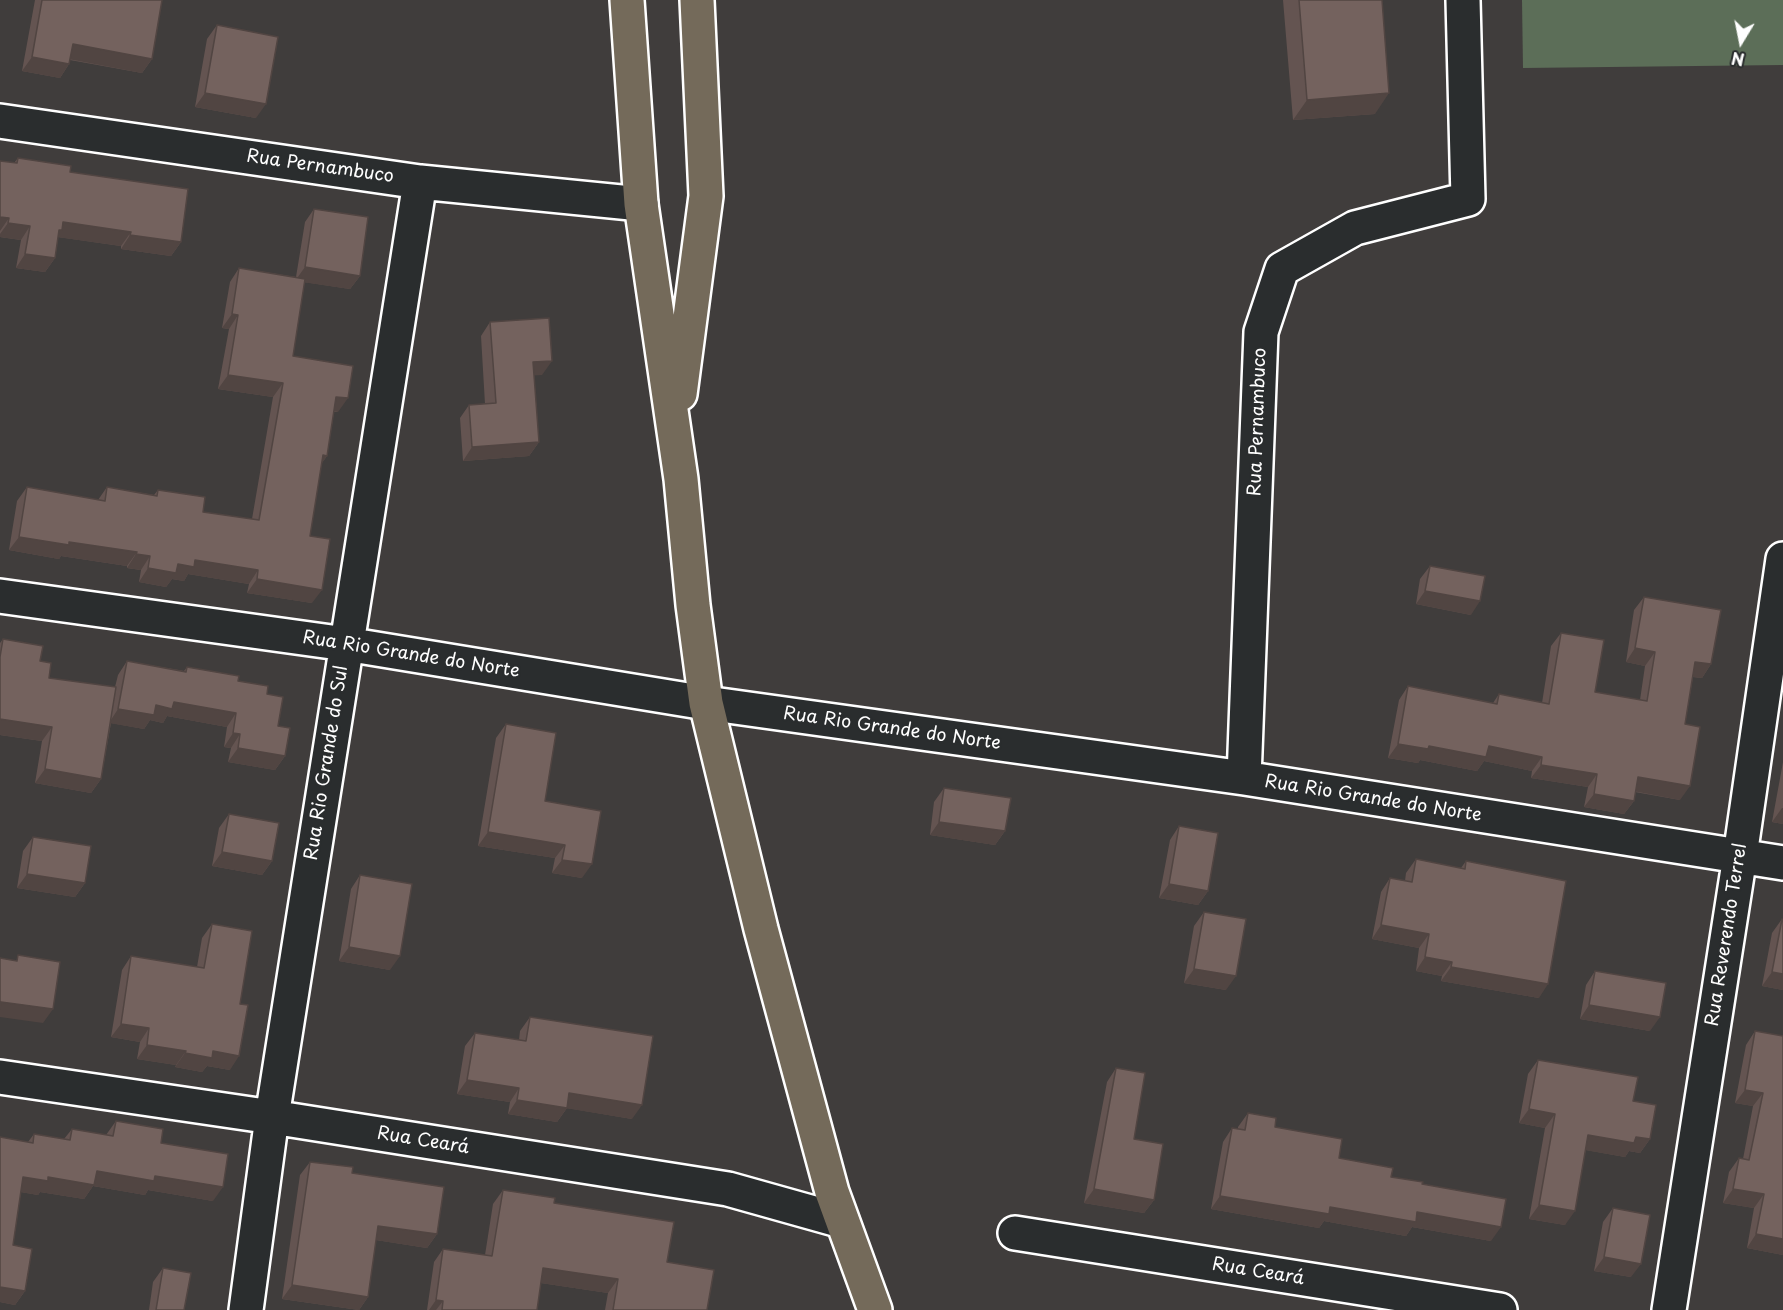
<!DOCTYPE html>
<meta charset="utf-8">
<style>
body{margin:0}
#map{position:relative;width:1783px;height:1310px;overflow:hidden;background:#403d3c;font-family:"Playpen Sans",sans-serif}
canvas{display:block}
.north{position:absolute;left:1711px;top:12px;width:60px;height:60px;-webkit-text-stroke:4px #2a2d2e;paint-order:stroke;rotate:190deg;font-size:16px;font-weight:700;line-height:24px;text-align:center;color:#fff}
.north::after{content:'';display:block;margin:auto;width:21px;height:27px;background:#fff;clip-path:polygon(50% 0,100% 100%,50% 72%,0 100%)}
</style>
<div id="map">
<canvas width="1783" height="1310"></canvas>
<div class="north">N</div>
</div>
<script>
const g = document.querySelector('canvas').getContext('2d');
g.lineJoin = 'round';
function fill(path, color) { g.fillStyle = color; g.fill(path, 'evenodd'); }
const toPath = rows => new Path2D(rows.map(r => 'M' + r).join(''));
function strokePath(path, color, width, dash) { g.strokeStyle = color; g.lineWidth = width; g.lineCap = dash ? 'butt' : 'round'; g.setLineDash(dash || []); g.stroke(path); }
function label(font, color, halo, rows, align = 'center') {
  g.font = font + ' "Playpen Sans",sans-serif'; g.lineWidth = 4.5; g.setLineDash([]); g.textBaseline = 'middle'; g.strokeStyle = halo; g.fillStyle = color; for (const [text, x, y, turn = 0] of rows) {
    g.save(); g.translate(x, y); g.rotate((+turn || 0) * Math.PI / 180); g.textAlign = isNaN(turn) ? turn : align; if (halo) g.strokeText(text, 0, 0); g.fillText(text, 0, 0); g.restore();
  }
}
fill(toPath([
 [1522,0,1783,0,1783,65,1523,68]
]), '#5c6e58');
const minor = toPath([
 [0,121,420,182,641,204],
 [0,596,346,644,706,703,1244,778,1783,863],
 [1244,778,1261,332,1282,269,1355,228,1468,199,1463,0],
 [0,1077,272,1117,728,1189,842,1221],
 [1015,1233,1500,1310],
 [246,1310,272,1117,420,182],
 [1669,1310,1740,856,1783,559]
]);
const major = toPath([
 [627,0,641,204,681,479,693,605,706,703,761,929,832,1192,875,1310],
 [680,394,706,196,697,0]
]);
strokePath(minor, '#fff', 38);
strokePath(major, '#fff', 38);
strokePath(minor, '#2a2d2e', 33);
strokePath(major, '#746a5a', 33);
fill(toPath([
 [35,0,162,0,152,59,142,73,70,60,69,64,60,78,22,71],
 [1283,0,1382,0,1375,114,1293,120],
 [217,25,256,118,195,107,207,39],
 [18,158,70,172,181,242,171,256,121,249,121,246,58,237,55,258,45,272,16,268,21,240,0,237,0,161,14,163],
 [314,209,360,276,350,289,304,282,293,356,338,412,334,412,327,456,321,464,310,536,312,603,247,593,249,584,188,574,184,581,172,579,166,587,139,582,141,570,127,568,127,566,61,556,59,559,9,550,17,501,27,487,98,500,107,487,154,495,158,490,203,512,252,519,273,397,218,389,229,329,222,328,230,282,239,268,296,277,305,222],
 [490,322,542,375,534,375,539,442,529,456,463,461,460,418,469,405,485,404,481,336],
 [1430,566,1471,615,1416,604,1420,579],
 [1644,597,1711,664,1702,678,1693,677,1685,724,1680,800,1635,792,1634,801,1624,814,1584,807,1588,787,1531,778,1532,771,1484,761,1477,771,1420,760,1418,763,1388,758,1399,700,1408,686,1493,703,1499,694,1542,703,1551,646,1561,633,1595,692,1640,700,1645,666,1626,662,1634,610],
 [3,639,40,661,49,678,115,687,118,675,127,661,184,671,187,667,238,681,267,694,278,726,285,756,275,770,228,762,231,748,224,747,227,727,167,716,163,723,150,720,144,729,111,723,101,779,91,793,35,783,42,741,0,735,0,643],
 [506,724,545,801,582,878,552,873,555,858,478,846,496,738],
 [1783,762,1783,824,1772,822],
 [944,788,1005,831,995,845,930,835,934,802],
 [229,814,272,861,262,875,212,866,219,828],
 [1179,826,1208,891,1198,905,1159,898,1170,840],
 [33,837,85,883,75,897,17,888,23,851],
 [1416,859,1461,868,1466,861,1539,998,1441,981,1442,976,1416,971,1419,948,1372,939,1381,892,1390,878,1405,881,1406,873],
 [360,875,390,970,339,961,351,889],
 [1204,912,1226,990,1184,983,1194,926],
 [1782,919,1783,920,1783,990,1762,986,1772,933],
 [212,924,230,1070,207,1066,202,1072,175,1067,176,1065,137,1059,140,1042,111,1037,122,970,131,956,197,967,202,938],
 [1595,971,1650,1031,1580,1019,1586,985],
 [530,1017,632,1119,567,1108,557,1122,508,1114,510,1102,457,1094,465,1046,475,1033,519,1040,520,1031],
 [1755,1031,1783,1036,1783,1255,1747,1248,1754,1208,1723,1203,1729,1172,1739,1158,1743,1159,1753,1106,1735,1103,1746,1045],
 [1538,1060,1633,1101,1650,1139,1640,1153,1629,1151,1625,1157,1586,1150,1565,1225,1529,1219,1545,1128,1519,1123,1528,1074],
 [1116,1068,1134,1139,1154,1200,1144,1213,1084,1203,1107,1082],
 [1248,1113,1275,1127,1339,1158,1391,1177,1422,1184,1491,1241,1412,1227,1406,1236,1324,1221,1319,1228,1211,1209,1223,1142,1232,1128,1238,1129,1238,1127],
 [116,1121,161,1143,213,1201,148,1190,145,1195,93,1186,84,1199,40,1192,38,1195,21,1192,13,1245,25,1291,15,1305,0,1302,28,1142,34,1134,64,1139,72,1129,106,1135],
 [310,1162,352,1173,437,1234,427,1248,376,1240,368,1297,359,1310,282,1299,300,1175],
 [503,1190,554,1203,667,1262,707,1310,605,1310,608,1293,541,1283,537,1310,427,1310,434,1262,443,1249,485,1255,493,1204],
 [1613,1208,1631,1277,1594,1271,1603,1222],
 [163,1268,184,1310,149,1310,153,1282]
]), '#645451');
fill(toPath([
 [73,44,152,59,142,73,63,58],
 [32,57,69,64,60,78,22,71],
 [205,93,266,104,256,118,195,107],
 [1389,93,1375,114,1293,120,1307,100],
 [0,217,9,218,0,231],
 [63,222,131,232,121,246,57,237,52,244],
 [8,223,30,226,21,240,0,237,0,234],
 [130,235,181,242,171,256,121,249],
 [25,254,55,258,45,272,16,268],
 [305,267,360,276,350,289,295,281],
 [232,314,238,315,229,329,222,328],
 [552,361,542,375,524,376,533,362],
 [228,375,283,383,273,397,218,389],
 [336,397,348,398,338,412,326,410],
 [539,442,529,456,463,461,472,447],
 [323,455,327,456,317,470],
 [19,537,69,542,137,552,127,566,61,556,59,559,9,550],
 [136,554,150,556,141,570,127,568],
 [195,560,258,570,249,584,188,574,184,581,172,579,166,587,139,582,148,568,178,564],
 [257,579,322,590,312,603,247,593],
 [1425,591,1480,601,1471,615,1416,604],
 [1635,648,1655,652,1645,666,1626,662],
 [1695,662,1711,664,1702,678,1686,676],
 [174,702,236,713,227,727,167,716,163,723,150,720,144,729,109,723,118,709,156,705],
 [0,719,52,727,42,741,0,735],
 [233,733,240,734,231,748,224,747],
 [1398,744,1429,746,1489,746,1542,757,1532,771,1484,761,1477,771,1420,760,1418,763,1388,758],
 [238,748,285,756,275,770,228,762],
 [1541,765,1597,774,1588,787,1531,778],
 [45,769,101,779,91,793,35,783],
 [1638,777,1690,786,1680,800,1628,790],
 [1594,794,1634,801,1624,814,1584,807],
 [1782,808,1783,808,1783,824,1772,822],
 [939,822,1005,831,995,845,930,835],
 [488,832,565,845,555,858,478,846],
 [222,852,272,861,262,875,212,866],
 [562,860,592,864,582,878,552,873],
 [27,874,85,883,75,897,17,888],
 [1169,884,1208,891,1198,905,1159,898],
 [1381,925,1429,934,1419,948,1372,939],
 [349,947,400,956,390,970,339,961],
 [1425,957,1452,962,1442,976,1416,971],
 [1451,967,1548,984,1539,998,1441,981],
 [1194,969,1236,976,1226,990,1184,983],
 [1772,972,1783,974,1783,990,1762,986],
 [1,1002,53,1009,43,1023,0,1017,0,1003],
 [1589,1005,1660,1017,1650,1031,1580,1019],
 [121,1024,149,1028,140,1042,111,1037],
 [147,1045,186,1051,176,1065,137,1059],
 [213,1051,239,1056,230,1070,207,1066,202,1072,175,1067,185,1053],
 [467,1080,519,1088,510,1102,457,1094],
 [1745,1090,1763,1093,1753,1106,1735,1103],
 [569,1093,642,1105,632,1119,559,1107],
 [517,1100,567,1108,557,1122,508,1114],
 [1529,1109,1555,1114,1545,1128,1519,1123],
 [1588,1135,1636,1137,1650,1139,1640,1153,1629,1151,1625,1157,1579,1149],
 [97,1171,155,1176,223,1187,213,1201,148,1190,145,1195,93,1186,84,1199,40,1192,38,1195,14,1191,23,1177,48,1177],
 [1094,1189,1154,1200,1144,1213,1084,1203],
 [1733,1189,1764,1194,1754,1208,1723,1203],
 [1220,1196,1330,1207,1417,1212,1501,1227,1491,1241,1412,1227,1406,1236,1324,1221,1319,1228,1211,1209],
 [1539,1205,1575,1211,1565,1225,1529,1219],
 [378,1226,437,1234,427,1248,369,1239],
 [1756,1234,1783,1239,1783,1255,1747,1248],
 [1604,1257,1641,1264,1631,1277,1594,1271],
 [543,1268,618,1279,608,1293,534,1282],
 [292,1285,368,1297,359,1310,282,1299],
 [0,1287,25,1291,15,1305,0,1302],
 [436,1300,443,1301,436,1310,429,1310]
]), '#514542');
const building = toPath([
 [42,0,162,0,152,59,73,44,69,64,32,57,42,0],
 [1299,0,1382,0,1389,93,1307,100,1299,0],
 [217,25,278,37,266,104,205,93,217,25],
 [18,158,71,166,70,172,188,189,181,242,130,235,131,232,63,222,62,230,59,230,55,258,25,254,30,226,8,223,9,218,0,217,0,161,17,163,18,158],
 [314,209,368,217,360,276,305,267,314,209],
 [239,268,305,279,293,356,353,366,348,398,336,397,327,456,323,455,310,536,330,539,322,590,257,579,258,570,195,560,194,567,178,564,176,573,148,568,150,556,136,554,137,552,69,542,69,545,19,537,27,487,105,501,107,487,157,496,158,490,205,497,203,512,259,520,283,383,228,375,238,315,232,314,239,268],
 [549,318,552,361,533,362,539,442,472,447,469,405,496,403,490,322,549,318],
 [1430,566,1485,576,1480,601,1425,591,1430,566],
 [1644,597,1721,610,1711,664,1695,662,1685,724,1700,727,1690,786,1638,777,1634,801,1594,794,1597,774,1541,765,1542,757,1489,746,1486,757,1429,746,1428,749,1398,744,1408,686,1497,704,1499,694,1549,704,1561,633,1604,640,1595,692,1647,701,1655,652,1635,648,1644,597],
 [3,639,43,646,40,661,51,663,49,678,116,687,101,779,45,769,52,727,0,719,0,657,3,639],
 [127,661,186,672,187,667,239,676,238,681,268,686,267,694,283,697,278,726,290,728,285,756,238,748,240,734,233,733,236,713,174,702,172,709,156,705,154,715,118,709,127,661],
 [506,724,556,733,545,801,601,811,592,864,562,860,565,845,488,832,506,724],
 [944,788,1011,798,1005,831,939,822,944,788],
 [229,814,279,823,272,861,222,852,229,814],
 [1179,826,1218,833,1208,891,1169,884,1179,826],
 [33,837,91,846,85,883,27,874,33,837],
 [1416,859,1465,869,1466,861,1566,881,1548,984,1451,967,1452,962,1425,957,1429,934,1381,925,1390,878,1412,882,1416,859],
 [360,875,412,884,400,956,349,947,360,875],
 [1204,912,1246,919,1236,976,1194,969,1204,912],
 [1782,919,1783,920,1783,974,1772,972,1782,919],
 [212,924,252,931,240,1004,248,1005,239,1056,213,1051,212,1058,185,1053,186,1051,147,1045,149,1028,121,1024,131,956,204,968,212,924],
 [18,955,60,962,53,1009,1,1002,0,1009,0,958,17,961,18,955],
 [1595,971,1666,983,1660,1017,1589,1005,1595,971],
 [530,1017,653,1036,642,1105,569,1093,567,1108,517,1100,519,1088,467,1080,475,1033,526,1041,530,1017],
 [1755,1031,1783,1036,1783,1239,1756,1234,1764,1194,1733,1189,1739,1158,1749,1160,1763,1093,1745,1090,1755,1031],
 [1538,1060,1638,1077,1633,1101,1656,1105,1650,1139,1636,1137,1634,1143,1588,1135,1575,1211,1539,1205,1555,1114,1529,1109,1538,1060],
 [1116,1068,1145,1073,1134,1139,1163,1144,1154,1200,1094,1189,1116,1068],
 [1248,1113,1276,1118,1275,1127,1342,1139,1339,1158,1393,1168,1391,1177,1423,1182,1422,1184,1506,1199,1501,1227,1417,1212,1416,1222,1330,1207,1329,1214,1220,1196,1232,1128,1245,1130,1248,1113],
 [116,1121,163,1129,161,1143,228,1154,223,1187,155,1176,154,1181,97,1171,94,1185,48,1177,48,1181,23,1177,13,1245,32,1249,25,1291,0,1287,0,1137,33,1143,34,1134,70,1140,72,1129,113,1136,116,1121],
 [310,1162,353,1167,352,1173,444,1187,437,1234,378,1226,368,1297,292,1285,310,1162],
 [503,1190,555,1198,554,1203,674,1222,667,1262,714,1270,707,1310,613,1310,618,1279,543,1268,537,1310,442,1310,443,1301,436,1300,443,1249,492,1256,503,1190],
 [1613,1208,1650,1215,1641,1264,1604,1257,1613,1208],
 [163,1268,191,1273,184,1310,156,1310,163,1268]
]);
fill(building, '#74625e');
strokePath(building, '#514542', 1.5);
label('18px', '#fff', '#2a2d2e', [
 ["Rua Pernambuco",320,167,8],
 ["Rua Pernambuco",1258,422,-88],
 ["Rua Rio Grande do Norte",411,655,9],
 ["Rua Rio Grande do Norte",892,729,8],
 ["Rua Rio Grande do Sul",327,763,-81],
 ["Rua Rio Grande do Norte",1373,799,9],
 ["Rua Reverendo Terrel",1727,935,-81],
 ["Rua Ceará",423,1141,9],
 ["Rua Ceará",1258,1272,9]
]);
</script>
